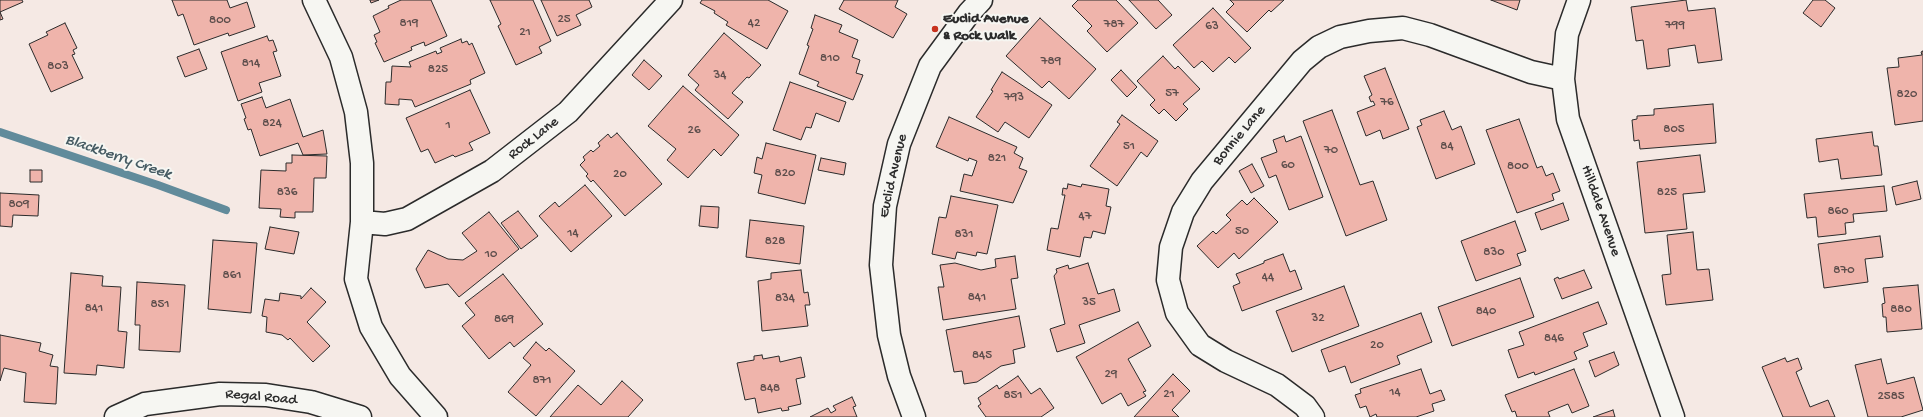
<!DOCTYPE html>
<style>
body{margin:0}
canvas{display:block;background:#f5e9e4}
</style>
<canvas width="1923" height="417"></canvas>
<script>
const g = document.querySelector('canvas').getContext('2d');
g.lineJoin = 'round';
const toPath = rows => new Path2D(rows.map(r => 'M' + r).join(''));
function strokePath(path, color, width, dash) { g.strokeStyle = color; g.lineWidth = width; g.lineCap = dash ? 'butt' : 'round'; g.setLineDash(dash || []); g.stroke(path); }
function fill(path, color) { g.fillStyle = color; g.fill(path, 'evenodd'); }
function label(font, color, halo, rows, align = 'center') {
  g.font = font + ' "Gochi Hand",sans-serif'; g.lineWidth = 4; g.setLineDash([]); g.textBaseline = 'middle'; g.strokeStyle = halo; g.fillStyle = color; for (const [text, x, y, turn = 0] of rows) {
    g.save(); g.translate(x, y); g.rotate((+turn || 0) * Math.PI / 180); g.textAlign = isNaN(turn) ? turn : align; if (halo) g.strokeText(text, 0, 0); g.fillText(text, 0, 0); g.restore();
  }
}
strokePath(toPath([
 [0,132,158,185,226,210]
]), '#618b9b', 8);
const building = toPath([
 [0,0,22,0,23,2,0,12,3,19,0,20,0,0],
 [172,0,227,0,230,8,247,2,255,27,229,36,228,33,194,45,183,14,178,16,172,0],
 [370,0,379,0,371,3,370,0],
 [401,0,431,0,447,36,425,46,424,42,411,47,412,50,384,62,375,43,377,42,374,35,380,32,373,16,389,8,388,6,401,0],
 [490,0,533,0,551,41,539,47,542,53,516,65,498,26,501,24,490,0],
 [541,0,589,0,592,7,576,15,581,25,557,36,541,0],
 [702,0,768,0,788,11,767,49,726,25,728,22,714,13,715,11,700,3,702,0],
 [844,0,898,0,895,7,907,14,893,38,839,9,844,0],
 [1078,0,1116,0,1138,23,1107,52,1087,31,1092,26,1072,6,1078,0],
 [1129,0,1158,0,1172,15,1156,29,1129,0],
 [1230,0,1284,0,1271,12,1269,10,1247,32,1226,12,1234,4,1230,0],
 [1491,0,1520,0,1517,10,1491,0],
 [1686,0,1688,11,1715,8,1722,60,1698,63,1695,45,1668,49,1670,66,1647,69,1643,40,1636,41,1631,7,1686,0],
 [1813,0,1825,0,1835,8,1821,27,1803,13,1813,0],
 [1213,8,1251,48,1235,63,1229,57,1213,72,1202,61,1194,68,1173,45,1213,8],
 [815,15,842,25,839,32,858,40,852,57,860,60,856,73,863,75,853,100,817,86,819,82,799,74,809,46,807,45,813,29,811,28,815,15],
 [1040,18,1096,69,1069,99,1049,81,1042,88,1006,56,1040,18],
 [65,23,77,48,73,50,75,54,72,55,83,78,51,92,29,44,48,35,46,32,65,23],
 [724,33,761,65,749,78,747,77,732,93,743,102,728,119,695,90,699,85,688,75,724,33],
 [267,36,269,41,273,40,277,51,273,52,281,76,259,83,262,92,238,101,221,52,267,36],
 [461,39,462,43,467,41,469,45,472,43,485,73,470,80,471,84,415,107,412,100,399,99,399,105,385,104,386,82,391,82,392,66,411,67,409,62,436,51,437,54,442,52,440,48,461,39],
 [199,49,207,69,185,77,177,57,199,49],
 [1923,51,1923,121,1895,125,1887,68,1899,67,1898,58,1922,55,1921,52,1923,51],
 [1163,56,1175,69,1178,66,1200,89,1183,104,1188,109,1176,121,1164,109,1159,114,1150,105,1155,100,1137,81,1163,56],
 [644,60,662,76,649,90,632,75,644,60],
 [1385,68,1409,129,1383,139,1380,130,1366,136,1357,112,1375,105,1373,101,1371,102,1369,97,1372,95,1364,76,1385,68],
 [1121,70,1137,87,1127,97,1111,80,1121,70],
 [1002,72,1052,105,1029,138,1005,122,998,132,976,117,993,91,991,90,1002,72],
 [790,82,846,102,839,122,816,113,811,128,806,127,801,140,773,130,790,82],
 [683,86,739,135,721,156,714,149,688,178,667,160,676,149,648,126,683,86],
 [470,90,490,133,469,143,473,150,455,157,453,155,435,163,428,149,421,152,406,118,470,90],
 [262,97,266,108,290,99,303,137,323,130,327,154,303,155,298,143,260,156,251,129,248,130,244,119,246,118,241,104,262,97],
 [1713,104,1716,143,1640,149,1639,140,1634,141,1632,120,1637,119,1637,116,1654,115,1654,109,1713,104],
 [1332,110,1360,185,1373,181,1387,220,1346,236,1303,121,1332,110],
 [1444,111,1452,130,1461,126,1475,164,1436,179,1417,127,1422,125,1420,120,1444,111],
 [1122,115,1158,141,1147,157,1141,152,1117,186,1090,166,1120,124,1117,122,1122,115],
 [949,117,1017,147,1014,153,1023,158,1019,168,1027,171,1013,203,960,191,964,174,972,176,977,161,969,158,968,161,936,147,949,117],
 [1519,119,1537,168,1542,166,1546,176,1553,173,1560,191,1552,194,1554,200,1517,213,1486,130,1519,119],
 [1872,132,1874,146,1878,146,1882,175,1841,179,1838,159,1819,162,1816,139,1872,132],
 [617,133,662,184,625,216,593,180,591,182,586,176,588,174,580,165,585,160,583,157,591,150,593,152,600,146,598,143,608,134,611,138,617,133],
 [1284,136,1286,142,1301,136,1323,197,1289,210,1276,175,1269,178,1261,158,1277,152,1273,140,1284,136],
 [766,143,816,155,805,204,758,193,762,175,754,173,757,157,762,159,766,143],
 [292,155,327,156,326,178,314,178,313,212,295,212,295,218,280,217,281,209,259,208,261,170,286,171,286,163,292,163,292,155],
 [1700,155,1705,192,1683,194,1687,229,1645,233,1637,162,1700,155],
 [821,158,846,163,844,175,818,170,821,158],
 [1252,164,1264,186,1251,193,1239,171,1252,164],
 [30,170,42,170,42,182,30,182,30,170],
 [1917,181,1921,199,1896,205,1892,187,1917,181],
 [1068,184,1081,187,1082,184,1109,189,1106,206,1111,207,1105,234,1093,231,1091,238,1084,237,1080,257,1047,250,1051,228,1058,229,1065,195,1062,195,1063,188,1067,189,1068,184],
 [585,185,612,216,571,252,539,216,555,202,559,207,585,185],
 [1884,186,1887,211,1853,214,1854,222,1845,223,1846,234,1818,237,1816,217,1807,218,1804,194,1884,186],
 [0,193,39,195,38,216,13,215,12,227,0,226,0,193],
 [951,196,998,205,987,254,977,252,976,256,957,252,955,259,932,254,939,217,946,218,951,196],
 [1254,198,1278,222,1239,259,1234,253,1218,268,1197,246,1213,231,1216,234,1231,220,1226,215,1242,200,1247,205,1254,198],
 [1563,203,1569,220,1541,230,1535,213,1563,203],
 [701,206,719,207,718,228,699,226,701,206],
 [518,211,538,236,521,249,501,223,518,211],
 [489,212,519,249,459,297,448,284,425,288,416,269,428,250,448,259,463,260,477,251,462,233,489,212],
 [750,220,804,226,800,264,746,257,750,220],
 [1515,221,1526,251,1517,254,1521,265,1476,281,1461,241,1515,221],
 [270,227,299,232,294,254,265,249,270,227],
 [1693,232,1697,270,1709,269,1713,300,1666,305,1662,275,1671,274,1667,235,1693,232],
 [1880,236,1883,257,1865,259,1868,282,1824,288,1818,244,1880,236],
 [213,240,257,243,251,313,208,309,213,240],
 [1283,254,1290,272,1295,270,1302,289,1242,311,1233,286,1240,283,1236,274,1264,263,1264,261,1283,254],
 [1015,256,1018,278,1011,279,1016,309,943,320,938,287,944,287,940,265,955,263,981,270,996,267,995,259,1015,256],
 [1088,263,1098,294,1114,289,1120,311,1079,325,1085,343,1057,352,1050,329,1065,324,1054,276,1057,272,1056,269,1068,265,1069,269,1088,263],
 [801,270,804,293,808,292,810,305,805,305,808,326,762,331,758,281,771,279,771,273,801,270],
 [1584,270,1592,288,1562,299,1554,279,1558,277,1559,279,1584,270],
 [71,273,103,276,102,286,121,287,118,331,127,332,124,368,97,365,96,375,64,373,71,273],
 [503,274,543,324,514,347,510,342,489,359,462,326,475,315,465,303,503,274],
 [1520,278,1534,317,1452,346,1438,307,1520,278],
 [137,282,185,285,180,352,139,350,140,325,135,325,137,282],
 [1918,285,1922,329,1887,332,1886,317,1883,317,1882,304,1885,303,1883,288,1918,285],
 [1344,286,1359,326,1292,352,1276,311,1344,286],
 [311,288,326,302,307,322,330,346,313,362,290,338,288,340,282,335,266,332,267,317,262,316,265,299,279,301,280,293,301,296,301,299,311,288],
 [1598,302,1607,324,1583,333,1588,346,1574,352,1577,359,1535,375,1534,372,1518,378,1508,350,1524,345,1519,332,1598,302],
 [1421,313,1432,342,1397,356,1400,364,1351,383,1345,366,1329,372,1321,350,1421,313],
 [1019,316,1025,347,1013,350,1015,363,1001,366,977,382,964,384,962,371,954,372,946,330,1019,316],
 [1138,322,1151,346,1128,359,1146,391,1143,392,1146,396,1128,406,1121,393,1102,404,1076,357,1138,322],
 [0,335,41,343,39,351,53,355,50,366,58,367,56,404,24,402,26,373,4,368,0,381,0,335],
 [536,342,546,351,549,348,575,371,536,416,508,392,531,365,523,358,536,342],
 [1614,352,1619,365,1595,377,1589,361,1614,352],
 [762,355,763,359,779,356,780,362,801,357,805,377,796,379,801,404,788,407,789,410,782,411,781,408,758,413,755,398,745,400,737,363,754,360,754,356,762,355],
 [1785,358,1787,362,1798,358,1802,369,1796,372,1810,407,1828,400,1835,417,1783,417,1762,367,1785,358],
 [1881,359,1887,384,1914,377,1923,410,1901,417,1868,417,1855,365,1881,359],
 [1421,369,1430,394,1441,390,1445,400,1432,404,1434,411,1416,417,1377,417,1376,414,1370,417,1366,406,1360,408,1355,395,1361,393,1360,389,1421,369],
 [1574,369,1589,406,1572,413,1568,404,1548,412,1550,417,1517,417,1515,411,1512,412,1505,395,1574,369],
 [1173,374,1190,391,1172,410,1179,417,1134,417,1173,374],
 [1018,376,1031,394,1040,388,1054,408,1041,417,986,417,978,406,981,404,978,398,997,385,999,389,1018,376],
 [622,381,643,400,628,417,550,417,578,385,601,405,622,381],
 [852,397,856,406,853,407,857,417,810,417,828,408,831,413,836,410,833,406,852,397],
 [1613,410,1615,417,1593,417,1613,410]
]);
fill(building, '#efb4ab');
strokePath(building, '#2b2b2b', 1);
const minor = toPath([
 [314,0,341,57,356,112,362,163,362,222,356,279,371,327,400,376,436,417],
 [1579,0,1567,34,1563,79,1568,119,1673,417],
 [362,222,385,224,407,219,492,171,568,112,671,0],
 [116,417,145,404,220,394,266,395,311,402,360,417],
 [914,417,899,376,889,335,881,265,885,206,899,144,930,66,969,13,981,0],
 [1313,417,1305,406,1277,385,1226,361,1200,345,1177,313,1168,280,1171,247,1183,212,1202,181,1302,61,1319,47,1340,37,1369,31,1403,28,1430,35,1531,72,1563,79]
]);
strokePath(minor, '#2b2b2b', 25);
strokePath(minor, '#f6f6f2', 22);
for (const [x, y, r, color] of [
 [935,29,4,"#c8321e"]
]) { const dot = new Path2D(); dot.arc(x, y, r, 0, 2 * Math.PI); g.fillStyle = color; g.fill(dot); strokePath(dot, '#f6f6f2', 1.5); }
label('13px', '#5c4d4b', null, [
 ["25",564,20],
 ["800",220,21],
 ["819",409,24],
 ["42",754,24],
 ["787",1114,25],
 ["799",1675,26],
 ["63",1212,27],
 ["21",525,33],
 ["810",830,59],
 ["789",1051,62],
 ["814",251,64],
 ["803",58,67],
 ["825",438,70],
 ["34",720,76],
 ["57",1172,94],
 ["820",1907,95],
 ["793",1014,98],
 ["76",1387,103],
 ["824",272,124],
 ["1",448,126],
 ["805",1674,130],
 ["26",694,131],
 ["51",1129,147],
 ["84",1447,147],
 ["70",1331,151],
 ["821",997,159],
 ["60",1288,166],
 ["800",1518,167],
 ["820",785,174],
 ["20",620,175],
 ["836",287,193],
 ["825",1667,193],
 ["809",19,205],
 ["860",1838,212],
 ["47",1085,217],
 ["50",1242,232],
 ["14",573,234],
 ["831",964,235],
 ["828",775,242],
 ["830",1494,253],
 ["10",491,255],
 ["870",1844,271],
 ["861",232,276],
 ["44",1268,278],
 ["841",977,298],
 ["834",785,299],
 ["35",1089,303],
 ["851",160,305],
 ["841",94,309],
 ["880",1901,310],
 ["840",1486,312],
 ["32",1318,319],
 ["869",504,320],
 ["846",1554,339],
 ["20",1377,346],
 ["845",982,356],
 ["29",1111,375],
 ["871",542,381],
 ["848",770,389],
 ["14",1395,393],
 ["21",1169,395],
 ["851",1013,396],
 ["2585",1891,397]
]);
label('bold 15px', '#2b2b2b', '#f6f6f2', [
 ["Euclid Avenue",943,20],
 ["& Rock Walk",943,37]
], 'left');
label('15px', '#2b2b2b', '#f6f6f2', [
 ["Bonnie Lane",1240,136,-50],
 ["Rock Lane",534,139,-38],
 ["Euclid Avenue",894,176,-77],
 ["Hilldale Avenue",1600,211,71],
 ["Regal Road",261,398,5]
]);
label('italic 16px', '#465b63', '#f6f6f2', [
 ["Blackberry Creek",118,158,19]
]);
</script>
